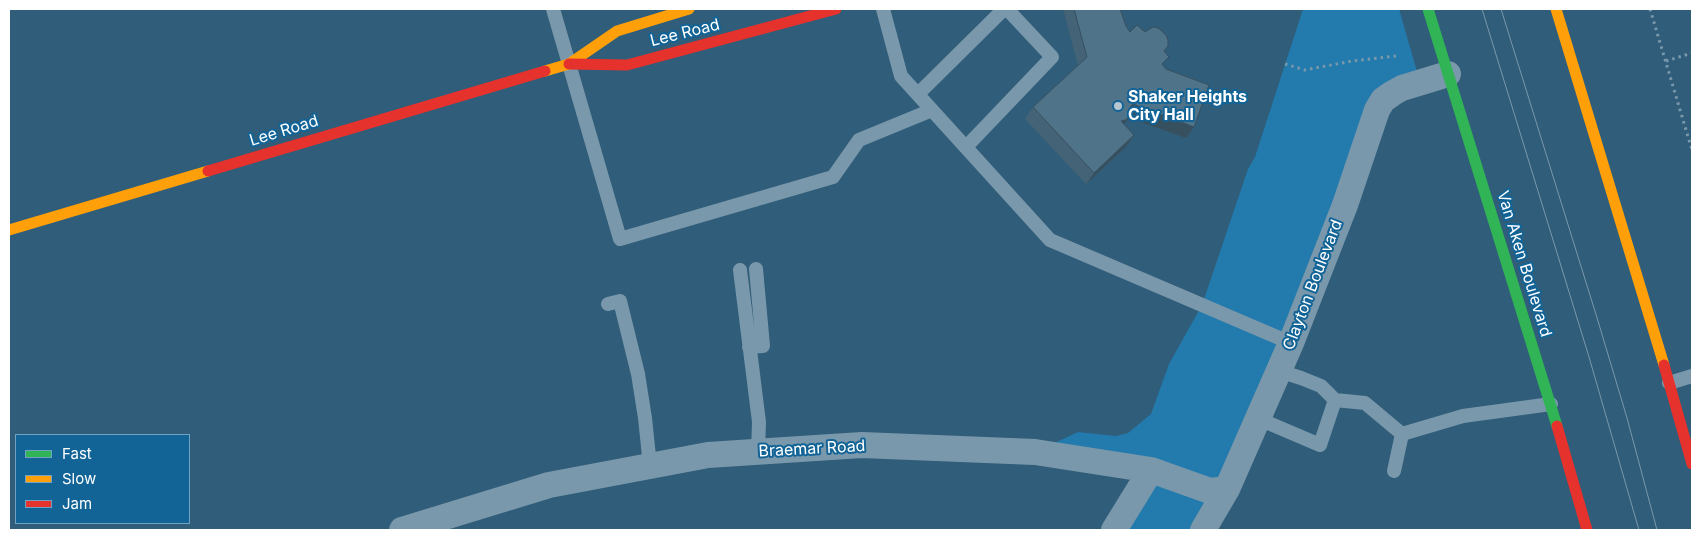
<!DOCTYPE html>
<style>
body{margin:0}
#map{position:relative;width:1701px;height:539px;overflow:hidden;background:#305d79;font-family:Inter,sans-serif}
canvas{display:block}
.frame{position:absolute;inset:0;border:10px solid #fff;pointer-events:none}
.legend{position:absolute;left:15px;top:434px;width:175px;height:90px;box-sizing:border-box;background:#126497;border:1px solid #71a2c1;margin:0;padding:6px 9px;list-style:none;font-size:15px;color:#fff}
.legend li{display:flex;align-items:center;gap:10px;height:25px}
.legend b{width:25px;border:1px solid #71a2c1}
</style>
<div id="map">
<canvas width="1701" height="539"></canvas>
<div class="frame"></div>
<ul class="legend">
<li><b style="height:6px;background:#30b455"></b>Fast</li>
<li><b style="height:6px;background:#ff9f0a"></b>Slow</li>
<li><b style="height:6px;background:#e5322d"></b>Jam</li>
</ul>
</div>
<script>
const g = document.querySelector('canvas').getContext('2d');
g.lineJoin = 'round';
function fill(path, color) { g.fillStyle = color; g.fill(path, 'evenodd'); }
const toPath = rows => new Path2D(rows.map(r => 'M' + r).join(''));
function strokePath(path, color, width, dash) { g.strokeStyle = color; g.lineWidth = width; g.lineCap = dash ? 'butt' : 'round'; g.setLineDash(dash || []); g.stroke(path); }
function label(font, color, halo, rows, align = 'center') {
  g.font = font + ' Inter,sans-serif'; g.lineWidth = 4; g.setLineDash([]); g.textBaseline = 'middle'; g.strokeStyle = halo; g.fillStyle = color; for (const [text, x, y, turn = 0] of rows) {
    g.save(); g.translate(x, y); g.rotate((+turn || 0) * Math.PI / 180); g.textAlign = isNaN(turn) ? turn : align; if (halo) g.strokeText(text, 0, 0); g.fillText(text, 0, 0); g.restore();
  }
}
fill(toPath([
 [1303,9,1399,9,1420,82,1393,93,1203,530,1114,530,1150,471,1035,452,1078,432,1116,436,1128,433,1151,414,1169,364,1202,305,1248,169,1255,157]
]), '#237aac');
strokePath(toPath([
 [1650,9,1692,150],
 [1666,61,1692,53],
 [1285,64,1305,70,1352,61,1396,56]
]), '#7a98ab', 3, [2.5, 4]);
strokePath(toPath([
 [553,9,620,239,833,177,859,140,932,110],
 [883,9,901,76,1050,240,1291,343],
 [918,94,1004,9],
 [966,147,1052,57,1007,9],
 [740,270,759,422,758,452],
 [608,304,620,301,638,374,645,418,650,466],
 [749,347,763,346,756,269],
 [1279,371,1301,378,1321,386,1335,400],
 [1669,383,1692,376],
 [1259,419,1320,445,1335,400,1365,403,1402,434],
 [1394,471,1402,434,1463,416,1551,404]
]), '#7a98ab', 14);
strokePath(toPath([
 [402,530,549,485,708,455,862,445,1035,452,1151,470,1210,491,1227,489],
 [1114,530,1151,470],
 [1203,530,1227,489,1291,343,1345,205,1377,110,1383,100,1393,93,1402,88,1448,74]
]), '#7a98ab', 26);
strokePath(toPath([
 [1428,9,1557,426]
]), '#30b455', 11);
strokePath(toPath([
 [1556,9,1664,365],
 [545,71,569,64,617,31,689,9],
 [9,230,208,171]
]), '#ff9f0a', 11);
strokePath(toPath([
 [569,64,627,65,836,9],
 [208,171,545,71],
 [1664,365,1692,464],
 [1557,426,1587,530]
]), '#e5322d', 11);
strokePath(toPath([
 [1482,9,1589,357,1639,530],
 [1501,9,1598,321,1627,418,1657,530]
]), '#7b98aa', 1);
fill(toPath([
 [1063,9,1120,9,1126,26,1130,32,1164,51,1163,65,1194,127,1186,138,1129,118,1124,124,1134,135,1126,147,1086,184,1025,119,1033,107,1078,65]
]), '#446376');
fill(toPath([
 [1133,104,1194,127,1186,138,1129,118,1124,124,1113,132],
 [1134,135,1126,147,1086,184,1094,173]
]), '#375060');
const building = toPath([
 [1074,9,1120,9,1126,26,1130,32,1137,25,1145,32,1153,27,1158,28,1166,35,1168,40,1168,46,1164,51,1169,57,1162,64,1166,69,1209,85,1194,127,1133,104,1130,107,1133,112,1126,120,1121,121,1134,135,1094,173,1033,107,1087,57,1074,9]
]);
fill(building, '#4f7389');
strokePath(building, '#375060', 1);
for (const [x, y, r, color] of [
 [1118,106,5,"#b7c6d0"]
]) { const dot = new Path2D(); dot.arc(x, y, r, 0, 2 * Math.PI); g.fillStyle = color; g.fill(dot); strokePath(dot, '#126497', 2); }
label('16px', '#fff', '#126497', [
 ["Lee Road",685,33,-14],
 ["Lee Road",284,131,-17],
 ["Van Aken Boulevard",1524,264,73],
 ["Clayton Boulevard",1313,285,-69],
 ["Braemar Road",812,449,-3]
]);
label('bold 16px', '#fff', '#126497', [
 ["Shaker Heights",1128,97],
 ["City Hall",1128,115]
], 'left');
</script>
